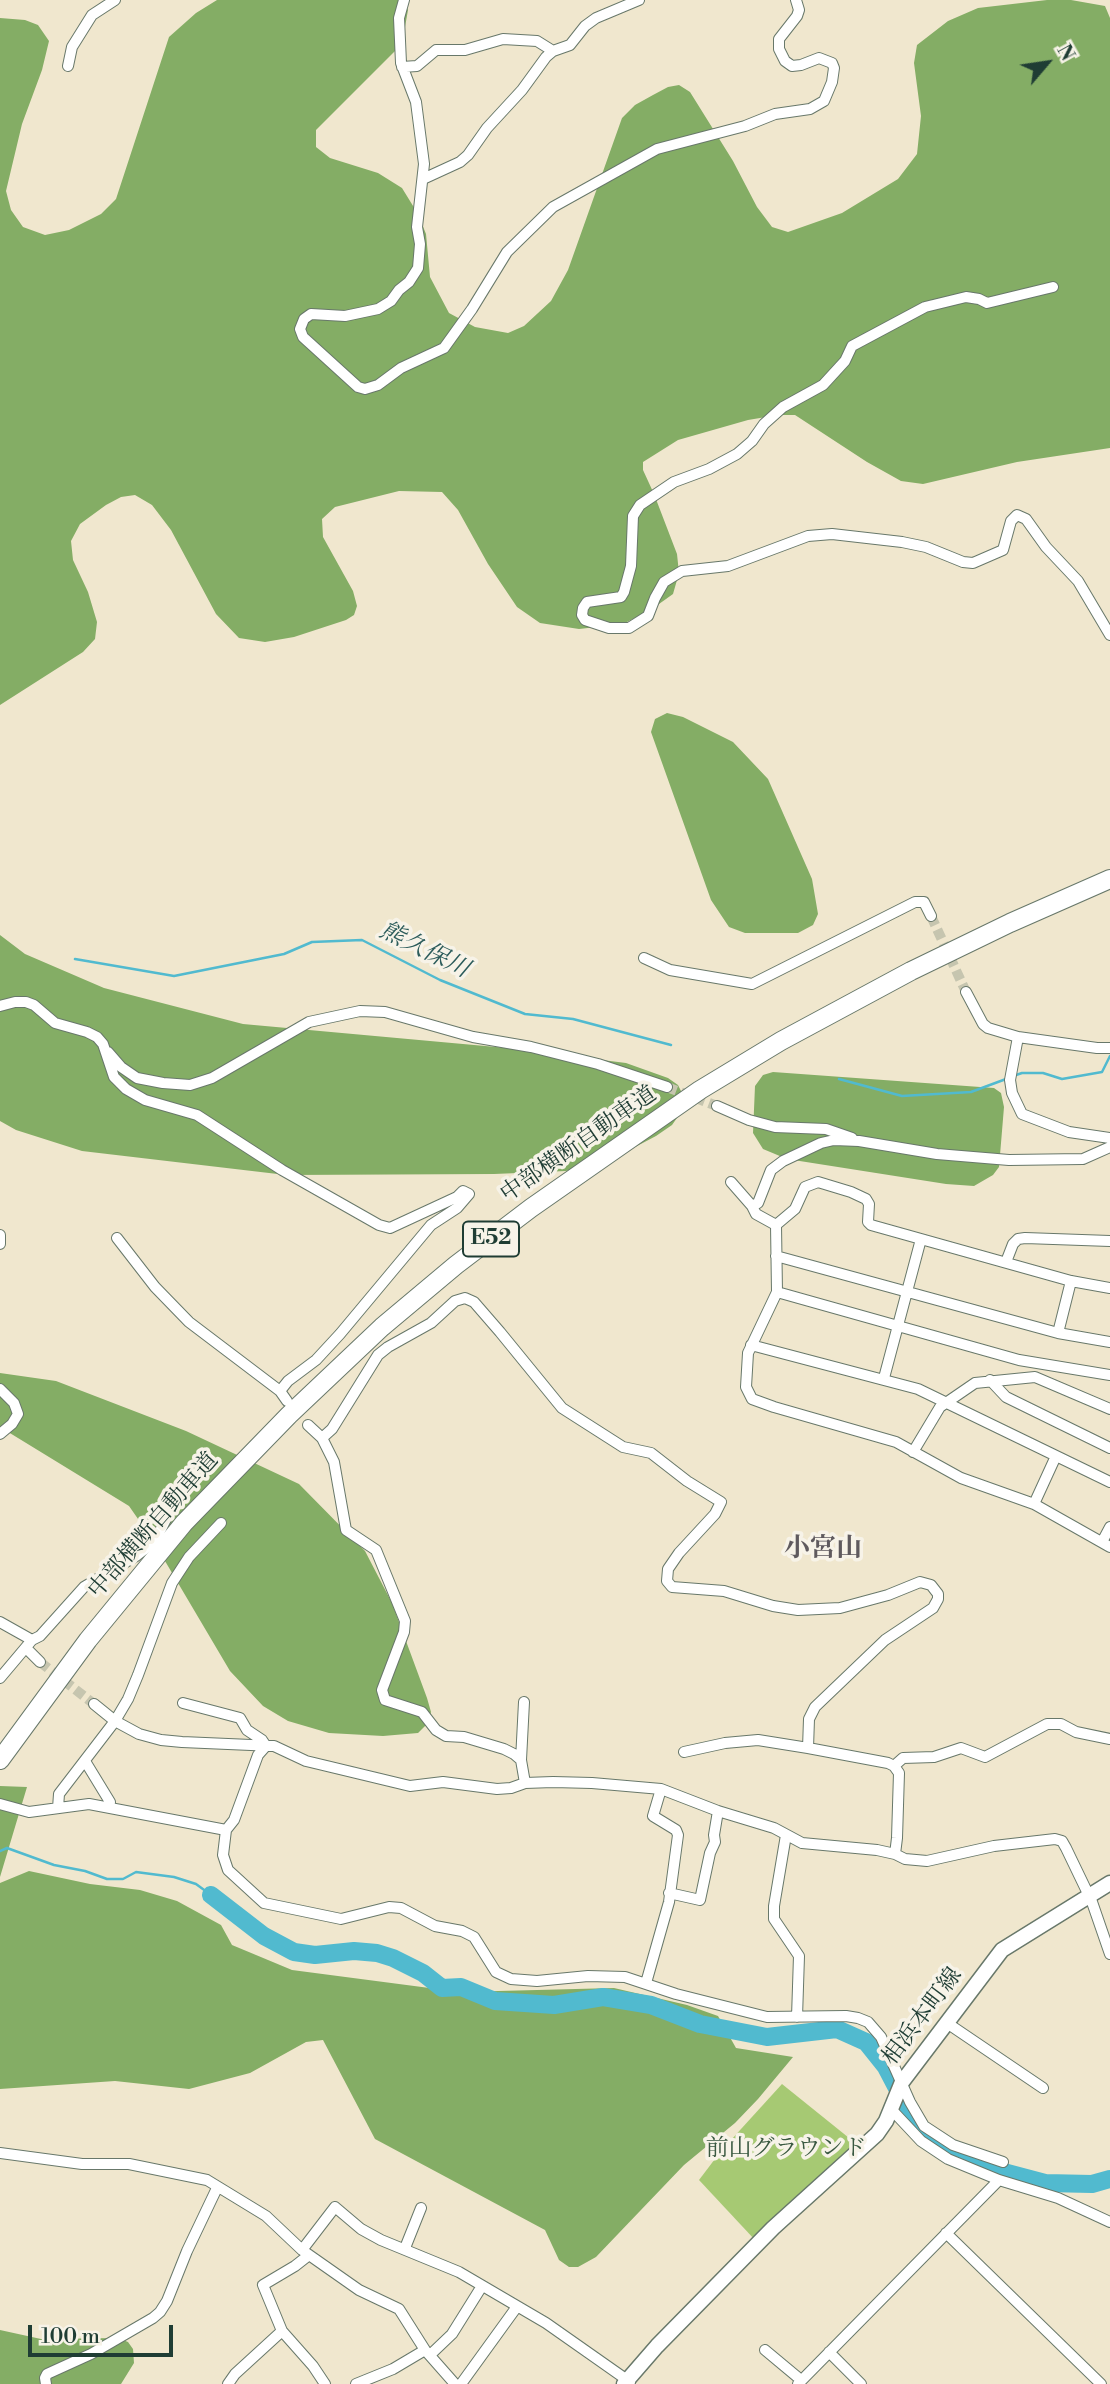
<!DOCTYPE html>
<meta charset="utf-8">
<style>
body{margin:0}
#map{position:relative;width:1110px;height:2384px;overflow:hidden;background:#f0e7ce;font-family:"Libre Bodoni",serif}
canvas{display:block}
.north{position:absolute;left:1012px;top:28px;width:70px;height:70px;-webkit-text-stroke:5px #f7f3e8;paint-order:stroke;rotate:61deg;font-size:19px;font-weight:700;line-height:28px;text-align:center;color:#1f3d34}
.north::after{content:'';display:block;margin:auto;width:24px;height:32px;background:#1f3d34;clip-path:polygon(50% 0,100% 100%,50% 72%,0 100%)}
.scale{position:absolute;left:28px;top:2325px;width:145px;height:32px;box-sizing:border-box;border:4px solid #1f3d34;border-top:0;padding-left:9px;font-size:21px;line-height:24px;white-space:nowrap;color:#1f3d34;-webkit-text-stroke:5px #f7f3e8;paint-order:stroke}
</style>
<div id="map">
<canvas width="1110" height="2384"></canvas>
<div class="north">N</div>
<div class="scale">100 m</div>
</div>
<script>
const g = document.querySelector('canvas').getContext('2d');
g.lineJoin = 'round';
function fill(path, color) { g.fillStyle = color; g.fill(path, 'evenodd'); }
const toPath = rows => new Path2D(rows.map(r => 'M' + r).join(''));
function strokePath(path, color, width, dash) { g.strokeStyle = color; g.lineWidth = width; g.lineCap = dash ? 'butt' : 'round'; g.setLineDash(dash || []); g.stroke(path); }
function label(font, color, halo, rows, align = 'center') {
  g.font = font + ' "Libre Bodoni","Noto Serif JP",serif'; g.lineWidth = 7; g.setLineDash([]); g.textBaseline = 'middle'; g.strokeStyle = halo; g.fillStyle = color; for (const [text, x, y, turn = 0] of rows) {
    g.save(); g.translate(x, y); g.rotate((+turn || 0) * Math.PI / 180); g.textAlign = isNaN(turn) ? turn : align; if (halo) g.strokeText(text, 0, 0); g.fillText(text, 0, 0); g.restore();
  }
}
fill(toPath([
 [782,2084,859,2146,755,2240,699,2180,721,2151]
]), '#a6c973');
fill(toPath([
 [217,0,403,0,408,10,402,44,316,130,316,147,330,158,378,173,402,188,418,214,426,234,430,277,449,313,475,327,508,333,524,326,551,301,568,270,622,118,635,105,653,95,668,87,679,85,690,92,733,161,757,207,772,227,788,232,842,213,898,179,917,154,921,116,914,63,917,45,948,21,978,8,1047,0,1071,0,1105,6,1110,18,1110,448,1017,462,923,484,901,481,867,462,795,415,778,415,748,420,678,440,643,462,643,470,654,494,677,554,679,573,673,594,652,609,623,624,579,629,540,623,517,607,488,564,458,510,442,492,399,491,335,507,322,519,323,537,353,591,357,606,354,615,346,620,294,637,265,642,239,638,216,614,171,530,152,505,135,495,121,497,106,505,80,524,71,541,73,560,88,592,97,622,95,639,83,652,0,705,0,18,25,20,38,25,49,41,42,70,22,124,6,191,11,210,23,227,45,235,69,230,101,214,116,199,169,37,196,13],
 [667,713,683,717,733,742,768,779,812,879,818,914,813,925,798,933,745,933,729,927,711,900,651,732,655,719],
 [0,935,25,954,104,988,243,1024,507,1048,626,1063,668,1078,678,1085,685,1099,684,1108,672,1125,656,1136,620,1155,566,1171,494,1174,286,1175,82,1151,16,1130,0,1121],
 [773,1072,994,1088,1001,1093,1004,1107,999,1167,993,1175,974,1186,946,1184,787,1159,763,1149,753,1133,755,1086,763,1075],
 [0,1373,56,1381,186,1431,299,1484,365,1551,392,1603,427,1698,431,1712,428,1723,418,1733,383,1736,329,1733,288,1721,263,1706,230,1671,152,1539,129,1506,0,1427],
 [0,1786,27,1787,0,1877],
 [29,1871,90,1884,140,1890,177,1901,221,1925,232,1945,292,1970,460,1992,614,1988,687,2005,718,2016,736,2048,793,2057,758,2099,735,2123,684,2165,596,2257,578,2267,569,2267,559,2260,545,2230,375,2139,323,2040,306,2042,250,2073,189,2089,115,2081,0,2089,0,1883],
 [0,2330,41,2339,118,2338,128,2342,133,2349,134,2363,121,2384,0,2384]
]), '#84ad65');
strokePath(toPath([
 [75,959,174,976,284,954,312,942,362,940,440,980,525,1014,573,1019,671,1045],
 [1016,1075,1022,1073,1043,1073,1062,1079,1102,1072,1110,1056],
 [839,1079,902,1096,971,1092,1006,1079],
 [0,1851,7,1848,54,1865,85,1871,107,1879,123,1879,136,1872,174,1877,196,1884,211,1895]
]), '#51bacf', 2.5);
strokePath(toPath([
 [211,1895,264,1936,294,1952,315,1955,354,1951,377,1953,393,1958,423,1973,442,1988,461,1987,495,2001,554,2005,603,1997,651,2005,700,2024,767,2037,837,2029,866,2042,886,2067,920,2132,947,2151,996,2170,1045,2183,1092,2184,1110,2179]
]), '#51bacf', 18);
strokePath(toPath([
 [931,916,966,992],
 [667,1087,717,1106],
 [40,1662,94,1704]
]), '#c6c5af', 10, [10, 5]);
const minor = toPath([
 [404,0,399,18,401,63,416,102,424,164,417,227,420,244,418,268,409,282,399,290,391,301,378,309,345,316,311,314,304,319,300,329,303,337,358,387,365,389,378,385,401,368,444,348,472,309,507,252,553,207,657,149,745,126,775,114,810,109,824,101,832,82,834,68,832,63,819,58,801,65,792,66,785,61,779,49,779,39,797,16,799,10,796,0],
 [68,66,72,47,92,15,115,0],
 [402,67,417,66,436,50,465,50,503,39,537,41,553,51],
 [423,179,460,162,468,155,487,128,522,90,546,57,553,51,570,45,585,26,596,18,639,0],
 [1053,287,987,303,979,299,966,297,925,307,852,346,845,361,823,385,783,407,764,424,752,441,737,454,709,469,674,482,640,505,633,516,631,566,624,592,621,597,587,602,583,608,582,615,585,620,609,628,629,628,648,616,655,598,664,582,682,571,728,566,808,536,832,534,902,542,926,547,963,562,973,563,1003,550,1011,521,1017,515,1026,519,1046,547,1078,581,1110,635],
 [644,958,670,970,752,984,915,902,924,902,931,916],
 [966,992,983,1024,988,1028,1018,1037,1097,1048,1110,1048],
 [0,1006,15,1002,26,1002,34,1005,55,1023,87,1032,97,1037,103,1044,114,1077,126,1089,145,1100,197,1115,282,1170,379,1225,390,1228,457,1197,463,1191,469,1194,457,1208,431,1225,340,1334,316,1360,288,1381,280,1391],
 [1018,1037,1010,1080,1012,1093,1022,1114,1069,1132,1110,1138],
 [108,1052,121,1067,137,1078,163,1083,190,1085,212,1078,309,1022,360,1011,385,1012,473,1037,531,1047,598,1064,667,1087],
 [717,1106,749,1120,775,1127,826,1129,852,1138],
 [731,1182,752,1206,756,1214,776,1225],
 [752,1206,758,1203,771,1170,783,1161,821,1143,834,1140,859,1141,937,1154,1009,1160,1083,1159,1110,1147],
 [776,1225,777,1292,748,1353,746,1387,752,1399,774,1407,896,1442,961,1478,1034,1504,1110,1547],
 [776,1225,795,1209,805,1187,818,1182,851,1192,866,1199,869,1204,868,1222,871,1225,1071,1281,1110,1288],
 [0,1235,0,1244],
 [117,1238,155,1287,189,1322,280,1391,287,1401],
 [776,1256,1058,1333,1110,1342],
 [1006,1262,1013,1244,1018,1239,1025,1238,1110,1241],
 [777,1292,1019,1360,1110,1375],
 [1058,1333,1071,1281],
 [751,1345,918,1389,1110,1482],
 [884,1378,921,1239],
 [990,1380,1006,1397,1110,1448],
 [0,1389,14,1403,18,1414,12,1424,0,1434],
 [308,1425,322,1438,334,1462,346,1530,376,1550,405,1621,404,1632,382,1690,385,1700,422,1712,436,1730,446,1736,464,1737,504,1749,514,1754,521,1760,525,1783],
 [322,1438,332,1429,378,1355,388,1347,431,1323,455,1301,465,1298,474,1302,500,1332,562,1408,623,1447,651,1453,687,1481,721,1502,715,1514,679,1553,668,1569,667,1581,672,1587,724,1591,773,1606,798,1610,840,1608,888,1595,920,1582,931,1585,938,1594,938,1599,933,1608,885,1640,815,1707,809,1719,808,1748,888,1763,894,1766,899,1773,897,1838,895,1854],
 [913,1452,940,1407,975,1383,1035,1377,1110,1409],
 [1034,1504,1056,1456],
 [221,1523,189,1557,172,1583,138,1675,128,1699,115,1721,139,1734,161,1740,182,1742,274,1746,306,1761,410,1786,443,1782,497,1789,511,1788,525,1783,553,1782,592,1783,661,1789,718,1811,774,1828,802,1843,877,1850,895,1854,905,1859,927,1861,994,1846,1055,1839,1062,1841,1066,1848,1092,1902,1110,1954],
 [1102,1542,1110,1527],
 [0,1622,32,1640,0,1678],
 [32,1640,40,1636,84,1587,136,1556,155,1541,179,1493,189,1482],
 [26,1648,40,1662],
 [183,1703,240,1718,247,1730,262,1740,266,1746],
 [266,1746,258,1755,234,1820,226,1830,223,1855,228,1870,264,1903,341,1919,389,1907,401,1908,435,1926,462,1931,474,1937,496,1972,511,1979,537,1981,588,1976,625,1977,676,1994,767,2017,846,2016,858,2018,868,2022,881,2037,910,2102,924,2126,953,2145,1003,2162],
 [684,1752,725,1743,758,1740,808,1748],
 [521,1760,524,1702],
 [85,1761,110,1802,109,1807],
 [894,1766,903,1758,934,1757,961,1748,985,1757,1047,1724,1061,1724,1076,1732,1110,1739],
 [0,1804,29,1812,89,1804,226,1830],
 [58,1808,59,1794,115,1721,94,1704],
 [786,1835,774,1906,774,1919,799,1956,797,2017],
 [669,1893,700,1900,710,1853,715,1842,714,1835,718,1811],
 [646,1983,669,1902,678,1835,676,1830,653,1816,661,1789],
 [947,2023,1043,2088],
 [891,2109,921,2141,948,2159,999,2180,1058,2198,1110,2222],
 [0,2153,82,2164,129,2164,207,2180,266,2216,302,2250,359,2290,399,2309,425,2350,455,2384],
 [946,2233,1101,2384],
 [405,2248,421,2208],
 [302,2250,335,2207,361,2229,381,2240,459,2272,546,2323,630,2382],
 [282,2331,313,2366,325,2384],
 [765,2350,801,2380],
 [829,2352,861,2384],
 [430,2355,452,2334,482,2286],
 [46,2384,45,2378,47,2374,91,2354,153,2318,160,2312,167,2301,187,2251,217,2188],
 [228,2384,235,2374,282,2331,263,2285,295,2266,309,2255],
 [356,2384,393,2369,425,2350],
 [461,2384,516,2308],
 [798,2384,999,2180]
]);
const secondary = toPath([
 [624,2384,657,2346,773,2228,877,2134,886,2121,902,2082,1002,1950,1110,1883]
]);
const motorway = toPath([
 [0,1760,88,1640,184,1523,289,1415,382,1327,456,1265,531,1208,700,1090,781,1041,911,971,1010,923,1110,879]
]);
strokePath(minor, '#68786a', 12);
strokePath(secondary, '#68786a', 17);
strokePath(motorway, '#68786a', 20);
strokePath(minor, '#fff', 10);
strokePath(secondary, '#fff', 14);
strokePath(motorway, '#fff', 18);
for (const [x, y, w] of [
 [491,1239,56]
]) { const box = new Path2D(); box.roundRect(x - w / 2, y - 17.5, w, 35, 5); g.fillStyle = '#f7f3e8'; g.fill(box); strokePath(box, '#1f3d34', 2); }
label('bold 21px', '#1f3d34', null, [
 ["E52",491,1239]
]);
label('23px', '#1f3d34', '#f7f3e8', [
 ["中部横断自動車道",579,1145,-35],
 ["中部横断自動車道",154,1526,-49],
 ["相浜本町線",923,2017,-53]
]);
label('23px', '#3a5941', '#f7f3e8', [
 ["前山グラウンド",786,2149]
]);
label('italic 24px', '#2c5c5b', '#f7f3e8', [
 ["熊久保川",424,951,26]
]);
label('bold 26px', '#5f5a5e', '#f7f3e8', [
 ["小宮山",823,1550]
]);
</script>
